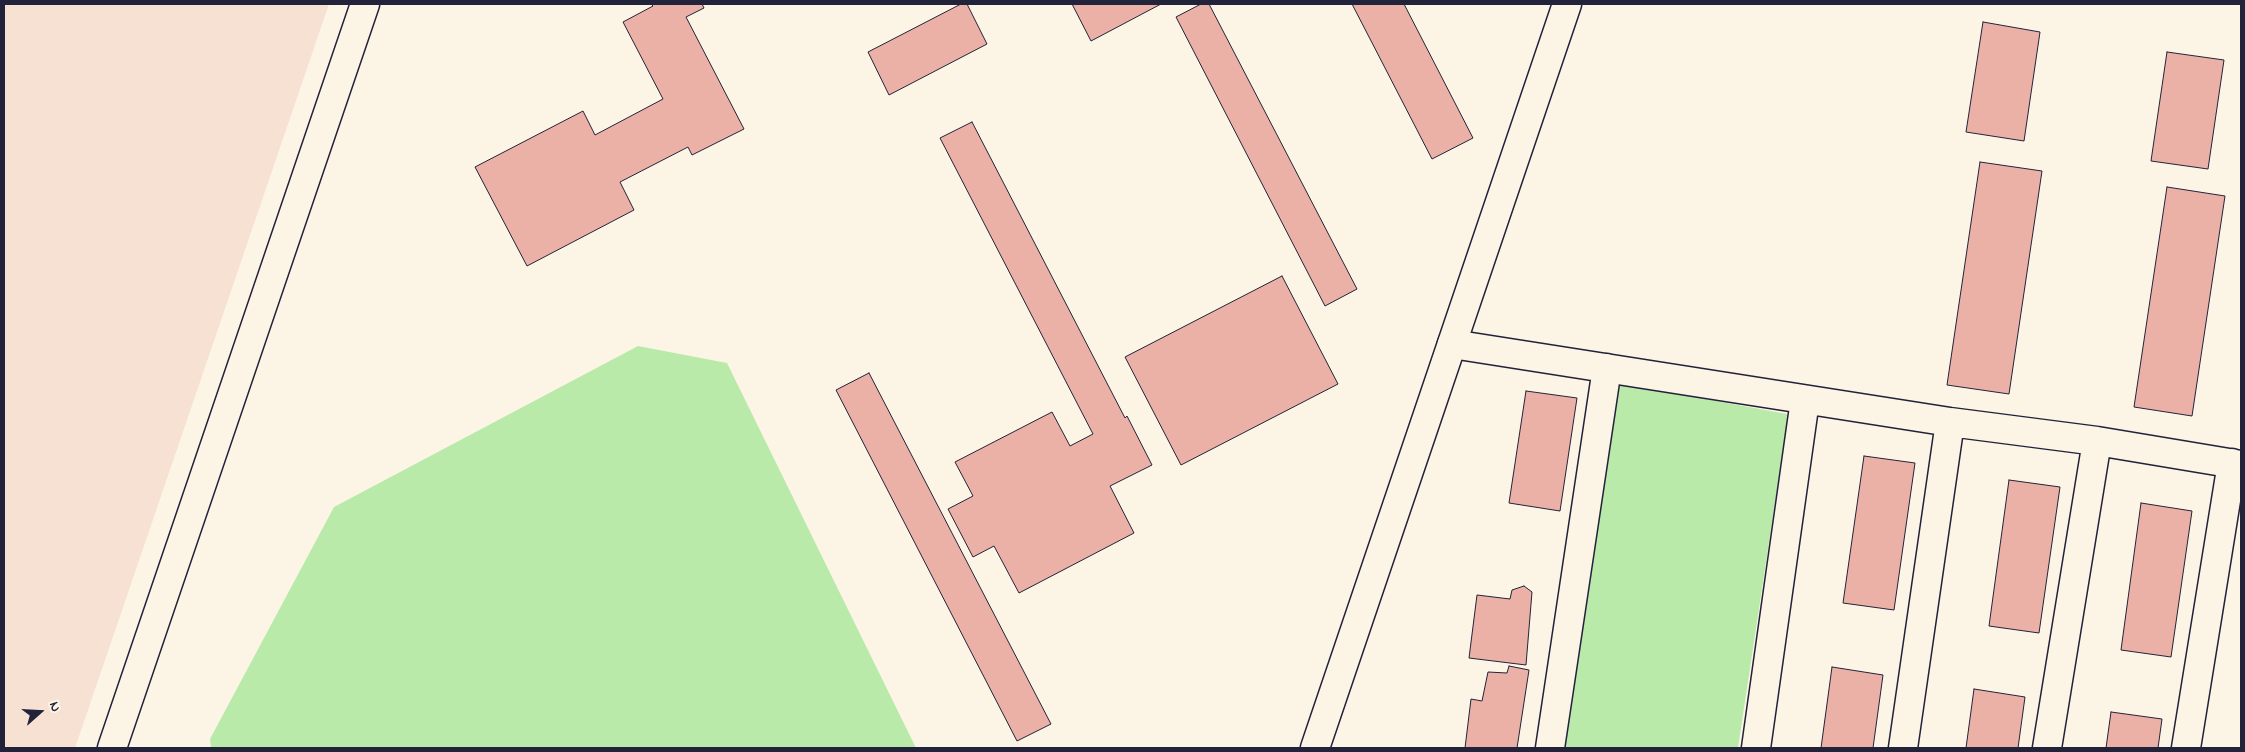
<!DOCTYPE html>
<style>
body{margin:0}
#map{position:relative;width:2245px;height:752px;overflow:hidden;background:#fcf5e5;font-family:"Indie Flower",sans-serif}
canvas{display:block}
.frame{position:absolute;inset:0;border:5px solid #22223b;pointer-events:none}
.north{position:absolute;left:15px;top:687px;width:50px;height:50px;-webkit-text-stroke:4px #fcf5e5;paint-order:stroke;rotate:71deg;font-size:14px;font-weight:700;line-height:20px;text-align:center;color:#22223b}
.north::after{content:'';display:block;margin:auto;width:18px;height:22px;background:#22223b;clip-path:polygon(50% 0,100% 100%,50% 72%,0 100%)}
</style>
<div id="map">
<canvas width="2245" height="752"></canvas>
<div class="frame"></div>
<div class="north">N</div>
</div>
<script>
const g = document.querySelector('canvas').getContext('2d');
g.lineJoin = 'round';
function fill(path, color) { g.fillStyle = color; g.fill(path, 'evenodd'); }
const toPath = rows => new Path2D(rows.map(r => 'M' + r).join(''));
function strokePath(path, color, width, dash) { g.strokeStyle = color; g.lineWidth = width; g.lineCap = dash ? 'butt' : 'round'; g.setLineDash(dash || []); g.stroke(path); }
fill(toPath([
 [4,4,329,4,75,748,4,748]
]), '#f7e1d2');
fill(toPath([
 [638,346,727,363,916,748,211,748,210,739,334,507],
 [1619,383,1787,414,1786,429,1738,748,1564,748]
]), '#b9eaaa');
const building = toPath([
 [651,4,702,4,704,8,686,17,744,129,692,155,688,147,620,182,634,210,527,266,475,167,583,111,595,135,663,99,623,22,653,6,651,4],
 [961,4,967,4,987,44,889,95,868,52,961,4],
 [1072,4,1161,4,1091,41,1072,4],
 [1201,4,1209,4,1357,289,1325,306,1176,17,1201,4],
 [1352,4,1404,4,1473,138,1432,159,1352,4],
 [1983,22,2040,32,2024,141,1966,132,1983,22],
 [2167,52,2224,60,2208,169,2151,161,2167,52],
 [972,122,1125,418,1127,416,1152,465,1110,486,1134,533,1019,593,994,546,973,557,948,509,973,496,955,462,1052,412,1070,446,1093,434,940,138,972,122],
 [1980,162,2042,171,2009,394,1947,385,1980,162],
 [2167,187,2225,196,2192,416,2134,407,2167,187],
 [1282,276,1338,384,1181,465,1125,357,1282,276],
 [869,373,1051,724,1017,741,836,390,869,373],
 [1526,391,1577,398,1560,511,1509,503,1526,391],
 [1864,456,1915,463,1894,610,1843,603,1864,456],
 [2009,480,2060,487,2039,633,1989,626,2009,480],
 [2141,503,2192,511,2171,657,2121,650,2141,503],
 [1524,586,1532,592,1526,665,1469,658,1477,595,1510,599,1512,590,1524,586],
 [1509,666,1529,670,1517,748,1465,748,1471,699,1482,701,1488,672,1507,673,1509,666],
 [1832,667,1883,675,1873,748,1821,748,1832,667],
 [1974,689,2025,697,2018,748,1966,748,1974,689],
 [2111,712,2162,719,2158,748,2106,748,2111,712]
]);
fill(building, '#ebb1a7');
strokePath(building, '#22223b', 1);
const minor = toPath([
 [1452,344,1950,422,2097,441,2241,465],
 [1550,748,1607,368],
 [1756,748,1805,400],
 [1903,748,1950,422],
 [2047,748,2097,441],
 [2186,748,2232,463]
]);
const tertiary = toPath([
 [112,748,365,4],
 [1315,748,1567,4]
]);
strokePath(minor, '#22223b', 31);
strokePath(tertiary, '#22223b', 31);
strokePath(minor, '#fcf5e5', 28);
strokePath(tertiary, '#fcf5e5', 28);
</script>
